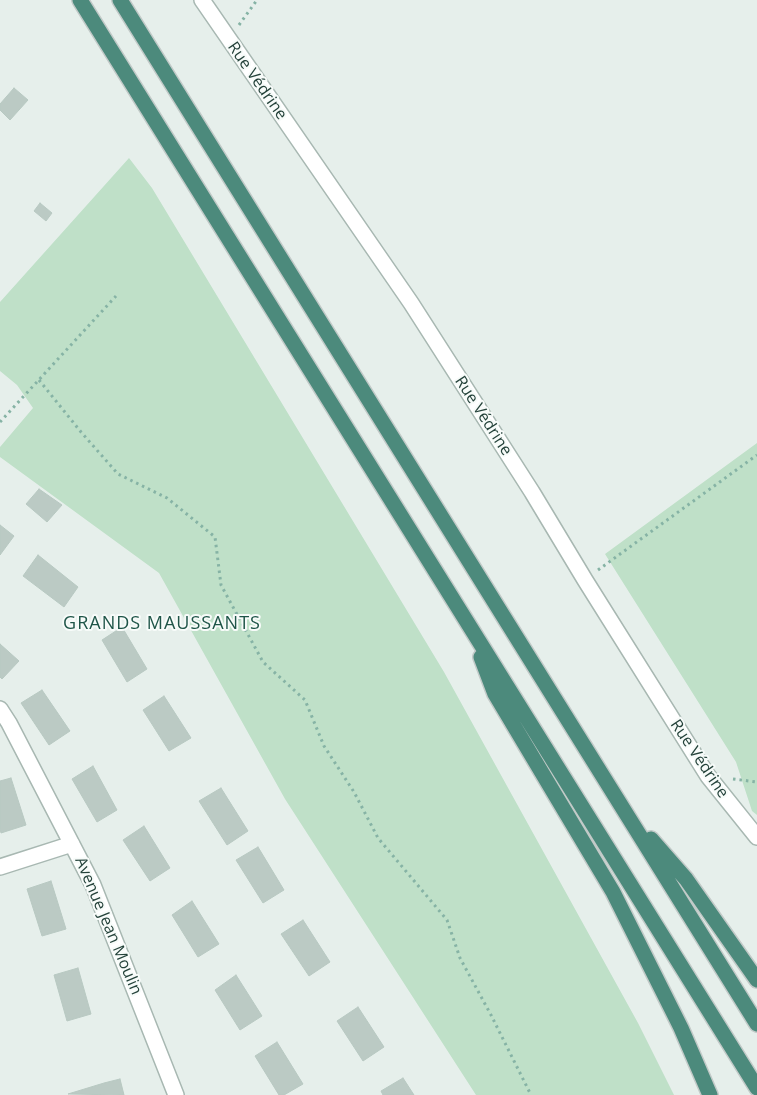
<!DOCTYPE html>
<meta charset="utf-8">
<style>
body{margin:0}
canvas{display:block;background:#e6efeb}
</style>
<canvas width="757" height="1095"></canvas>
<script>
const g = document.querySelector('canvas').getContext('2d');
g.lineJoin = 'round';
function fill(path, color) { g.fillStyle = color; g.fill(path, 'evenodd'); }
const toPath = rows => new Path2D(rows.map(r => 'M' + r).join(''));
function strokePath(path, color, width, dash) { g.strokeStyle = color; g.lineWidth = width; g.lineCap = dash ? 'butt' : 'round'; g.setLineDash(dash || []); g.stroke(path); }
function label(font, color, halo, rows, align = 'center') {
  g.font = font + ' "Open Sans",sans-serif'; g.lineWidth = 4; g.setLineDash([]); g.textBaseline = 'middle'; g.strokeStyle = halo; g.fillStyle = color; for (const [text, x, y, turn = 0] of rows) {
    g.save(); g.translate(x, y); g.rotate((+turn || 0) * Math.PI / 180); g.textAlign = isNaN(turn) ? turn : align; if (halo) g.strokeText(text, 0, 0); g.fillText(text, 0, 0); g.restore();
  }
}
fill(toPath([
 [129,158,152,188,444,672,638,1023,674,1095,476,1095,285,799,159,573,0,457,0,447,33,408,17,385,0,371,0,302],
 [757,443,757,815,752,811,736,762,605,554]
]), '#bfe0c8');
const building = toPath([
 [14,88,28,100,10,120,0,110,0,104,14,88],
 [40,203,52,213,46,221,34,211,40,203],
 [39,489,62,505,47,522,26,504,39,489],
 [0,525,14,536,0,555,0,525],
 [38,555,78,587,64,607,23,576,38,555],
 [122,627,147,669,127,682,102,640,122,627],
 [0,644,19,661,2,679,0,677,0,644],
 [42,690,70,731,49,745,21,703,42,690],
 [164,696,191,738,169,751,143,710,164,696],
 [93,766,117,810,97,822,72,779,93,766],
 [11,778,26,825,1,833,0,829,0,781,11,778],
 [221,788,248,831,227,845,199,801,221,788],
 [144,826,170,868,150,881,123,840,144,826],
 [258,847,284,890,263,903,236,860,258,847],
 [51,881,66,929,42,936,27,889,51,881],
 [192,901,219,944,198,957,172,915,192,901],
 [303,920,330,962,309,976,281,934,303,920],
 [78,968,91,1014,67,1021,54,975,78,968],
 [236,975,262,1016,240,1030,215,990,236,975],
 [358,1007,384,1047,363,1061,337,1021,358,1007],
 [277,1042,303,1084,284,1095,279,1095,255,1056,277,1042],
 [403,1078,414,1095,383,1095,381,1091,403,1078],
 [120,1079,124,1095,68,1094,104,1083,120,1079]
]);
fill(building, '#bbcac4');
strokePath(building, '#b8c9c2', 1);
const minor = toPath([
 [0,709,9,723,93,885,176,1095],
 [0,867,72,844]
]);
const tertiary = toPath([
 [202,0,411,303,532,492,585,580,708,776,757,837]
]);
const trunk = toPath([
 [80,0,757,1088],
 [120,0,757,1024],
 [481,657,495,694,613,892,681,1028,710,1095],
 [651,839,686,879,757,980]
]);
strokePath(minor, '#a8b8b2', 18);
strokePath(tertiary, '#a8b8b2', 18);
strokePath(trunk, '#c2cac8', 18);
strokePath(toPath([
 [239,25,257,0],
 [39,380,81,432,118,474,167,498,215,537,221,585,263,662,305,700,324,746,354,792,378,838,447,920,460,958,491,1015,531,1095],
 [0,422,116,296],
 [598,570,757,455],
 [733,779,757,782]
]), '#86b3a5', 3, [2.5, 4]);
strokePath(minor, '#fff', 15);
strokePath(tertiary, '#fff', 15);
strokePath(trunk, '#4c8a7c', 15);
label('16px', '#24423a', '#f7fbf9', [
 ["Rue Védrine",257,81,55],
 ["Rue Védrine",483,416,57],
 ["Rue Védrine",699,759,56],
 ["Avenue Jean Moulin",108,926,67]
]);
g.letterSpacing = '1px';
label('18px', '#1f5548', '#f7fbf9', [
 ["GRANDS MAUSSANTS",162,624]
]);
g.letterSpacing = '0px';
</script>
